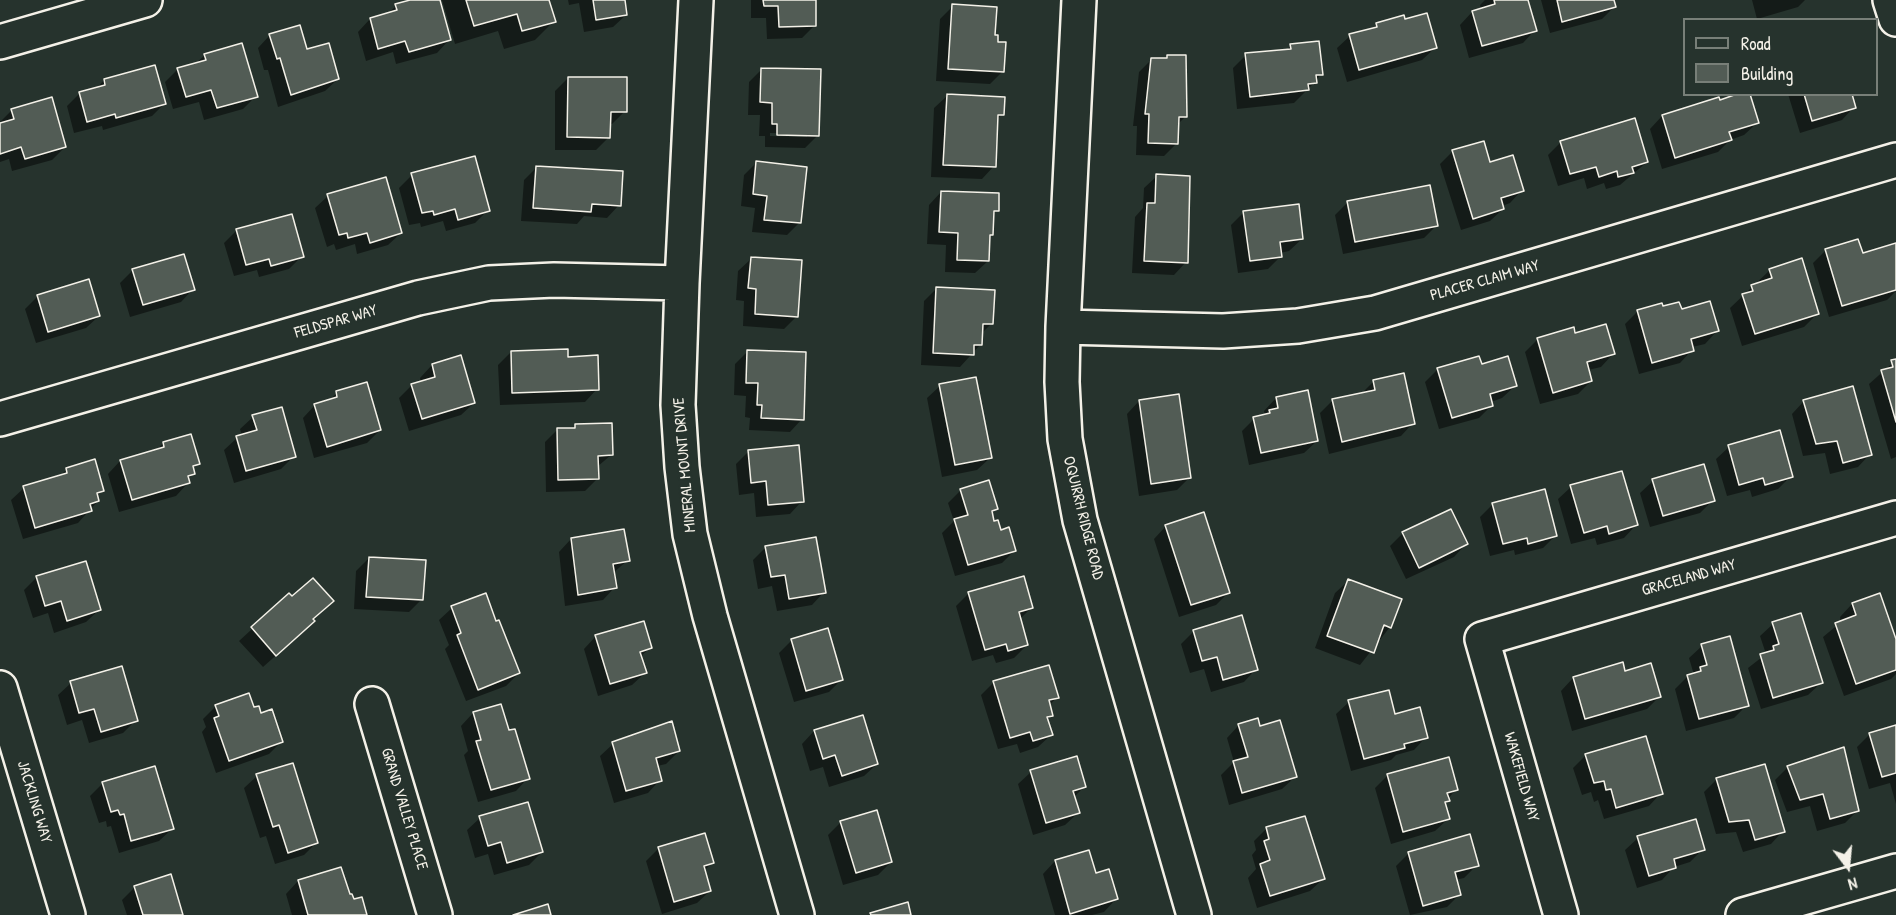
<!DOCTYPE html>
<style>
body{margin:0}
#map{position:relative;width:1896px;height:915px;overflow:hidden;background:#26332d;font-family:"Patrick Hand",sans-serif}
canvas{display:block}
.legend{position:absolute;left:1683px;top:18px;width:195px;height:78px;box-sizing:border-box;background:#26332d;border:2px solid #787f78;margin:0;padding:8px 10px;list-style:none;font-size:18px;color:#f4f1e8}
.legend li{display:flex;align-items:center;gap:12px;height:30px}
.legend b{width:30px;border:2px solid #787f78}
.north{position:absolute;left:1818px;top:837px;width:60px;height:60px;-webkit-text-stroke:4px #26332d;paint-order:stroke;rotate:164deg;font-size:16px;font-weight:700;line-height:24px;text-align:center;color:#f4f1e8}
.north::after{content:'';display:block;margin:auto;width:21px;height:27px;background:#f4f1e8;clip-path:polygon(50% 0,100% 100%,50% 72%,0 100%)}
</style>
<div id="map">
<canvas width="1896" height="915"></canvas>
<ul class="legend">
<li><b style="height:8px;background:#26332d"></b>Road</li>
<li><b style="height:16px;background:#525c55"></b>Building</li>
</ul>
<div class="north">N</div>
</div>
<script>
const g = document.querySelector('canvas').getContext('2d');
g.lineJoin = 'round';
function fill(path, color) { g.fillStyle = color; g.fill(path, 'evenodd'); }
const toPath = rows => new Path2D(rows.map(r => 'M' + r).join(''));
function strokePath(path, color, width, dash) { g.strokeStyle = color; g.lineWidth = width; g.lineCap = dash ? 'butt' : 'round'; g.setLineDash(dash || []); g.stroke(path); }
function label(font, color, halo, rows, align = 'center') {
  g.font = font + ' "Patrick Hand",sans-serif'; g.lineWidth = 4.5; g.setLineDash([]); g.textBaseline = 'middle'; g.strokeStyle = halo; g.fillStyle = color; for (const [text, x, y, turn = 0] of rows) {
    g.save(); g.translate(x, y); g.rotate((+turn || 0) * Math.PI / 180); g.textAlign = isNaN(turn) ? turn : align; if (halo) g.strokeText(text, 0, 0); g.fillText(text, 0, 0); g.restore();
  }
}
fill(toPath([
 [411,0,438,0,449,40,437,53,396,64,393,52,366,61,358,32,370,19,386,15,396,6],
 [442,0,548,0,554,21,535,40,504,49,498,31,455,44],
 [568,0,623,0,626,15,613,27,584,32,579,3,569,5],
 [751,0,814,0,815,25,802,38,767,39,766,18,751,18],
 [1485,0,1527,0,1535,30,1523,43,1469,58,1460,25,1472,12,1481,10,1480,5],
 [1541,0,1612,0,1614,7,1602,19,1550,33],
 [1752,0,1805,0,1798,7,1757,19],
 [953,6,993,37,1003,71,990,84,936,81,940,19],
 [1404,21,1435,48,1422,60,1347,82,1337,48,1350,36,1371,30,1377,24],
 [270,35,306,51,338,79,325,91,278,107,268,70,264,70,258,48],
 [1291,46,1321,74,1315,82,1294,103,1237,109,1233,68,1246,55,1285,51],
 [205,55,256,96,243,109,204,120,199,102,173,109,165,82,178,69,195,64],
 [1168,56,1185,117,1178,124,1177,143,1164,156,1136,155,1137,126,1133,126,1139,72,1152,59,1164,60],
 [762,69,817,136,805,148,765,147,765,136,759,136,760,115,748,115,749,82],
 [770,133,807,134,807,137,770,136],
 [568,78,625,111,612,124,609,124,609,137,596,150,555,150,555,91],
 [104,80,164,104,152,116,103,130,102,126,74,133,67,106,79,94,96,89],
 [1788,94,1850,94,1854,107,1842,120,1800,133],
 [947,96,1002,114,997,120,994,166,982,179,931,177,934,108],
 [12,110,65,147,52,160,12,171,9,159,0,162,0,122],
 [1662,116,1757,123,1744,135,1730,140,1718,152,1662,169,1650,129],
 [1561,142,1647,162,1620,185,1606,189,1604,183,1587,189,1584,178,1558,186,1548,155],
 [1453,151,1489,164,1522,190,1510,203,1502,206,1503,209,1490,221,1461,230,1440,164],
 [757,162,799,223,787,235,752,232,755,208,741,206,744,175],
 [537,167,619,205,607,218,584,216,577,224,521,221,524,180],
 [412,175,488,210,475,223,446,231,443,221,421,227,420,223,409,225,399,188],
 [1157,176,1186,262,1174,275,1132,273,1135,217,1143,208,1144,188],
 [941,192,997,210,992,215,988,261,975,273,945,272,946,245,927,244,929,205],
 [328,196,401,233,388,245,357,254,355,244,336,250,334,244,327,247,315,208],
 [1348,202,1437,225,1424,238,1343,254,1335,215],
 [1244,212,1302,239,1289,251,1280,253,1280,257,1268,269,1238,273,1231,225],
 [237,230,302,256,289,269,259,277,257,270,234,276,224,243],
 [1896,248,1896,291,1887,300,1829,317,1813,263,1826,250,1862,255],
 [751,259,797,316,784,329,743,326,744,301,736,300,738,271],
 [133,270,193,289,181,302,130,317,120,283],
 [1770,270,1817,314,1804,327,1742,346,1730,308],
 [937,288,992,323,981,334,980,345,960,367,921,365,924,301],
 [38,296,99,316,86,328,36,343,25,309],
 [1661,305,1662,308,1681,311,1717,331,1705,344,1692,347,1692,350,1680,363,1639,374,1625,324,1637,312],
 [1574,335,1613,354,1601,367,1588,370,1591,381,1578,394,1540,404,1525,352,1538,339],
 [748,351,802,419,790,432,749,430,750,418,745,417,746,396,734,395,735,364],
 [511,352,597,389,585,402,500,405,498,365],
 [1896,360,1896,457,1891,459,1869,384],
 [432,365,474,403,461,415,409,431,399,398,412,385,421,383,420,378],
 [1481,365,1515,386,1502,398,1491,402,1492,405,1479,418,1439,429,1425,382,1438,369],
 [1374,381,1413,423,1401,436,1329,454,1320,413,1333,400,1361,394],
 [940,386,990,458,977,470,942,477,927,398],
 [337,393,380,430,367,443,314,458,303,418,315,405,328,401],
 [1276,398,1317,441,1304,453,1249,465,1242,431,1254,419,1265,416,1264,411],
 [1139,401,1190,477,1177,490,1139,496,1127,414],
 [1804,401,1870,454,1858,467,1830,474,1825,453,1803,456,1792,414],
 [253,417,294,456,281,469,234,483,224,450,237,438,242,436,240,429],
 [576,426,611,455,597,467,597,479,585,491,546,492,545,442,557,430,572,430],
 [163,443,198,463,192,469,194,473,187,480,188,483,176,496,119,512,108,474,120,461,156,451],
 [1729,447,1791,476,1778,489,1752,497,1750,490,1727,496,1716,459],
 [749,451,802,501,790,514,756,517,754,493,739,495,736,464],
 [67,469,102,491,96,497,98,501,78,523,23,539,11,500,24,488,59,477],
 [1653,481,1713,500,1700,513,1650,527,1640,493],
 [1571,487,1636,525,1624,538,1597,545,1595,538,1571,544,1558,499],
 [961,490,996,509,991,514,1015,550,1002,563,955,576,942,533,954,521,948,503],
 [1493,504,1556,535,1543,548,1515,555,1514,550,1490,556,1480,517],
 [1166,526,1229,592,1216,605,1179,617,1154,539],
 [1403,533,1466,544,1454,557,1406,579,1390,546],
 [571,539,628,560,613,573,615,587,603,600,565,606,559,552],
 [766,547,824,592,812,605,777,611,772,586,758,589,753,560],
 [369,558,422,599,409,612,354,609,356,571],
 [37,577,99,610,86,622,54,633,48,613,33,618,24,590],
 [1348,581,1390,627,1360,665,1315,648,1335,593],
 [969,593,1032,607,1019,620,1027,645,1014,658,996,663,993,655,972,661,956,606],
 [289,595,312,620,300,634,263,667,239,641],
 [1879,595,1896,644,1896,674,1891,679,1844,696,1823,637,1841,622,1840,617,1852,604],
 [452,608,496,623,519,673,506,686,466,701,445,649,449,645,439,620],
 [1773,624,1821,683,1808,695,1761,709,1748,668,1766,654,1760,636],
 [1194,631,1256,669,1244,682,1211,692,1204,669,1190,673,1181,644],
 [596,636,650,648,640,657,645,673,632,685,598,696,584,649],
 [792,640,841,680,829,692,794,702,779,653],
 [1702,646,1747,705,1734,718,1686,731,1675,689,1688,676,1694,675,1689,658],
 [1624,673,1659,697,1647,709,1572,731,1561,691,1573,678],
 [994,682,1057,697,1049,706,1051,715,1047,720,1051,735,1038,747,1020,753,1017,744,998,749,981,695],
 [71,683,136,720,123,733,89,743,82,720,67,725,58,695],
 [1349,702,1394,716,1426,737,1414,750,1396,755,1391,760,1351,771,1336,714],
 [216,706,253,709,281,742,269,754,216,773,202,732,206,727,203,719],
 [473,713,508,732,528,778,516,791,478,802,464,755,468,751,461,726],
 [1239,725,1295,777,1282,789,1229,805,1221,775,1234,762,1227,738],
 [1896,727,1896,804,1890,783,1869,789,1857,747,1870,734],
 [814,731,877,764,864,776,829,787,823,767,810,771,802,744],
 [613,744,679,751,666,764,657,766,660,780,648,793,614,803,600,756],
 [1843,749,1858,810,1845,823,1817,831,1810,806,1787,812,1775,780,1788,767],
 [1586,755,1661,793,1649,806,1604,819,1598,800,1594,802,1591,792,1582,795,1573,768],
 [1031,772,1085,786,1074,797,1078,813,1065,825,1033,835,1018,784],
 [1388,775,1456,789,1444,804,1448,819,1435,831,1391,844,1375,788],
 [257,776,317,842,304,855,275,864,266,836,260,838,244,788],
 [1717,779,1783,831,1771,844,1743,852,1736,832,1716,834,1704,792],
 [103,783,172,829,159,841,119,853,111,826,107,827,106,821,99,823,90,796],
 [1304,817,1323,879,1310,891,1257,908,1248,878,1256,869,1252,855,1256,850,1254,841,1266,829],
 [480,818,542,852,529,865,494,875,488,854,475,858,467,830],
 [841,822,891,862,878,875,843,885,828,835],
 [1638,838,1703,849,1690,862,1674,867,1662,880,1637,888,1625,850],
 [659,848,712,863,704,871,710,891,697,903,662,914,646,861],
 [1409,853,1477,865,1464,878,1455,880,1459,895,1447,907,1410,915,1396,866],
 [1055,861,1095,875,1116,899,1104,912,1092,915,1055,915,1043,874],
 [340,869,349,896,365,915,292,915,286,894,298,881],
 [135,887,182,915,127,915,122,900]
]), '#0007');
const building = toPath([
 [410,0,440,0,451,40,409,52,405,41,378,49,370,18,397,10,395,4,410,0],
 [466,0,549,0,556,22,522,31,517,14,474,26,466,0],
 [593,0,625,0,627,15,596,20,593,0],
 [763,0,816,0,816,26,779,27,778,6,764,6,763,0],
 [1494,0,1528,0,1537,31,1482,46,1472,11,1495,4,1494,0],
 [1557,0,1614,0,1616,7,1562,22,1557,0],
 [952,4,997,7,995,35,998,35,998,42,1006,42,1004,72,948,69,952,4],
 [1427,13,1437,48,1359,70,1349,34,1377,27,1376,23,1404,15,1405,19,1427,13],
 [300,25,307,49,329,43,339,79,291,95,280,58,277,59,269,34,300,25],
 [1319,41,1323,75,1316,75,1317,83,1308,84,1309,90,1250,97,1245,53,1291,49,1290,44,1319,41],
 [242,43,258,97,217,108,211,90,186,97,177,68,206,60,204,54,242,43],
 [1167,55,1186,55,1187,117,1179,117,1178,144,1148,143,1149,114,1145,114,1151,58,1167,58,1167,55],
 [155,65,166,104,116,118,115,114,87,122,79,92,105,85,104,79,155,65],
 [761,68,821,69,819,136,777,135,777,124,772,124,772,103,760,102,761,68],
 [568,77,627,77,627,112,611,112,610,138,567,137,568,77],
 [947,94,1005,97,1004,115,998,115,996,167,943,165,947,94],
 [1737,94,1750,94,1759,123,1729,132,1732,140,1675,158,1662,115,1719,97,1720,100,1737,94],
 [1804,94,1852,94,1856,108,1812,121,1804,94],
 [52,97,66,147,25,159,21,147,0,154,0,123,14,119,11,109,52,97],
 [1635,118,1648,162,1632,167,1634,173,1618,177,1617,171,1599,177,1596,167,1570,174,1560,141,1635,118],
 [1484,141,1490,162,1513,155,1524,191,1501,198,1504,209,1473,219,1452,150,1484,141],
 [475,156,490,211,458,220,455,209,434,215,433,211,422,213,411,173,475,156],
 [756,161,807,167,801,223,764,220,767,196,753,194,756,161],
 [536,166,623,171,621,206,592,204,591,212,533,208,536,166],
 [1156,174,1190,176,1188,263,1144,261,1147,203,1155,203,1156,174],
 [386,177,402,233,370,243,367,233,348,238,347,233,339,235,327,194,386,177],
 [1430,185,1438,226,1355,242,1347,201,1430,185],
 [941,191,999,193,999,211,994,211,993,235,990,235,989,261,957,260,958,233,939,232,941,191],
 [1299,204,1303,239,1280,242,1282,257,1250,261,1243,211,1299,204],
 [292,214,304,257,271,266,269,259,246,265,236,229,292,214],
 [1858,239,1863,253,1896,243,1896,290,1842,306,1825,249,1858,239],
 [184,254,195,290,143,305,132,269,184,254],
 [751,257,802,260,798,317,755,314,756,289,748,288,751,257],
 [1802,258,1819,314,1755,334,1742,294,1753,291,1751,285,1772,278,1769,269,1802,258],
 [89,279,100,316,48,332,37,295,89,279],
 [936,287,995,290,993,324,983,324,982,345,974,345,974,355,933,353,936,287],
 [1710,301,1719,331,1691,339,1694,351,1652,363,1637,310,1662,303,1663,306,1679,302,1682,309,1710,301],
 [1606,324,1615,354,1587,362,1592,381,1553,393,1537,338,1574,327,1575,333,1606,324],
 [568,349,568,357,598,355,599,390,512,393,511,351,568,349],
 [747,350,806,352,804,420,761,418,762,405,757,405,758,383,746,383,747,350],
 [461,355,475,403,422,419,411,384,435,377,432,364,461,355],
 [1479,356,1482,364,1508,356,1517,386,1490,394,1493,406,1452,418,1437,368,1479,356],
 [1896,359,1896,422,1881,370,1893,367,1891,360,1896,359],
 [1404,373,1415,424,1342,442,1332,399,1375,390,1373,380,1404,373],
 [976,377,992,458,955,465,939,384,976,377],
 [367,382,381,430,327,447,314,404,337,397,336,391,367,382],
 [1853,386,1872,455,1843,463,1837,441,1816,444,1803,400,1853,386],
 [1308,390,1318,441,1261,453,1253,417,1270,413,1269,410,1278,408,1276,397,1308,390],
 [1179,394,1191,478,1151,484,1139,400,1179,394],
 [282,407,296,457,246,471,236,436,257,430,252,415,282,407],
 [612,423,613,455,598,456,599,479,558,480,557,428,575,428,575,424,612,423],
 [1780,430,1793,477,1765,485,1763,478,1739,485,1728,445,1780,430],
 [191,434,200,464,193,466,195,474,188,476,190,483,132,500,120,460,164,447,163,442,191,434],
 [799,445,804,502,768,505,766,481,751,483,748,450,799,445],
 [95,459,104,491,97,493,99,501,90,504,92,511,35,528,23,486,67,473,66,468,95,459],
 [1704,464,1715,501,1663,516,1652,479,1704,464],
 [1622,471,1638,525,1609,534,1607,526,1584,533,1570,485,1622,471],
 [989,480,998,509,992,511,994,521,998,520,1001,530,1009,527,1016,551,968,565,954,519,968,515,960,489,989,480],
 [1545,489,1557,536,1528,544,1527,538,1503,544,1492,503,1545,489],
 [1451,509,1468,544,1419,568,1402,532,1451,509],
 [1204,512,1230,593,1191,605,1165,525,1204,512],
 [624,529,630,561,613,564,617,588,578,595,571,538,624,529],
 [816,537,826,593,789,599,785,575,771,577,765,546,816,537],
 [369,557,426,560,423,600,366,597,369,557],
 [86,561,101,610,67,621,61,601,45,606,36,576,86,561],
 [1024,576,1033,608,1019,612,1028,645,1008,651,1006,644,985,650,968,592,1024,576],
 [313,578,334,601,313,619,315,621,276,656,251,627,289,593,292,596,313,578],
 [1348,579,1402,599,1391,628,1384,625,1374,653,1327,636,1348,579],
 [486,593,496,621,499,620,520,673,478,690,457,635,461,633,451,606,486,593],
 [1880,593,1896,639,1896,670,1856,684,1835,623,1856,615,1852,603,1880,593],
 [1801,613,1823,683,1773,698,1760,654,1774,650,1773,646,1779,644,1772,622,1801,613],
 [1242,615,1258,670,1223,680,1217,657,1202,661,1193,630,1242,615],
 [644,621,652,648,640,652,647,673,610,684,595,635,644,621],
 [828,628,843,680,806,691,791,639,828,628],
 [1730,636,1749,706,1699,719,1687,675,1701,671,1700,667,1707,665,1701,644,1730,636],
 [1623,662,1625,671,1651,663,1661,697,1585,719,1573,677,1623,662],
 [1049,665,1059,698,1049,700,1053,716,1047,717,1053,735,1033,741,1030,732,1010,738,993,681,1049,665],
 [122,666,138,721,101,732,94,709,79,713,70,681,122,666],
 [1389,690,1395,714,1420,707,1428,738,1404,744,1405,748,1364,759,1348,700,1389,690],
 [249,693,254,707,259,706,261,713,272,709,283,742,229,761,214,718,219,716,215,705,249,693],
 [501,704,509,730,515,729,530,779,491,790,476,741,481,740,473,712,501,704],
 [863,715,878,764,842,776,835,755,823,759,814,730,863,715],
 [1258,718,1260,726,1280,720,1297,777,1242,793,1233,761,1248,757,1238,724,1258,718],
 [672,721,680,751,656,758,662,781,626,791,612,742,672,721],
 [1896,725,1896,773,1882,777,1869,733,1896,725],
 [1646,736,1663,794,1616,808,1611,789,1606,790,1604,781,1594,783,1585,754,1646,736],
 [1844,747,1859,811,1830,819,1823,794,1800,800,1787,766,1844,747],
 [1077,756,1086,787,1073,791,1080,813,1046,823,1030,770,1077,756],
 [1449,757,1458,790,1447,793,1450,801,1445,802,1450,819,1403,832,1387,774,1449,757],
 [293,763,318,843,288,853,279,825,273,827,256,774,293,763],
 [1765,764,1785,832,1755,840,1749,820,1729,822,1716,778,1765,764],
 [155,766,174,829,131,841,124,814,120,815,118,810,111,812,102,782,155,766],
 [528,802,543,852,507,863,501,842,488,846,479,816,528,802],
 [877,810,892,862,856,873,840,821,877,810],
 [1305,816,1325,879,1270,896,1260,864,1270,860,1264,841,1269,839,1266,827,1305,816],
 [1696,819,1705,850,1674,859,1676,868,1649,876,1637,836,1696,819],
 [705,833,714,863,704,866,711,891,674,902,658,847,705,833],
 [1470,834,1479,866,1455,872,1461,895,1423,906,1408,852,1470,834],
 [1089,850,1096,873,1109,869,1118,899,1070,914,1055,860,1089,850],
 [341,867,350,894,352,894,354,899,362,897,367,915,308,915,298,880,341,867],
 [171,874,183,915,143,915,134,886,171,874],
 [908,902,911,915,871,915,870,913,908,902],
 [548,904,551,915,513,915,548,904]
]);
fill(building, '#525c55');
strokePath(building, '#f4f1e8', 1.5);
const minor = toPath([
 [696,0,682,283,678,405,682,467,690,534,710,616,797,915],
 [1079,0,1063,327,1062,382,1065,439,1080,520,1194,915],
 [1890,0,1896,19],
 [0,42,145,0],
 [1063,327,1223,331,1298,326,1375,313,1896,160],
 [0,419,418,298,489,283,554,280,682,283],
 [0,688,68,915],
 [372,704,435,915],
 [1561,915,1482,639,1896,518],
 [1743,915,1896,871]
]);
strokePath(minor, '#f4f1e8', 38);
strokePath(minor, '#26332d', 33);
label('16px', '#f4f1e8', '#26332d', [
 ["PLACER CLAIM WAY",1485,281,-16],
 ["FELDSPAR WAY",336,322,-16],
 ["MINERAL MOUNT DRIVE",685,465,-95],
 ["OQUIRRH RIDGE ROAD",1083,518,76],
 ["GRACELAND WAY",1689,578,-16],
 ["WAKEFIELD WAY",1521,777,74],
 ["JACKLING WAY",34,802,73],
 ["GRAND VALLEY PLACE",404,809,73]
]);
</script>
